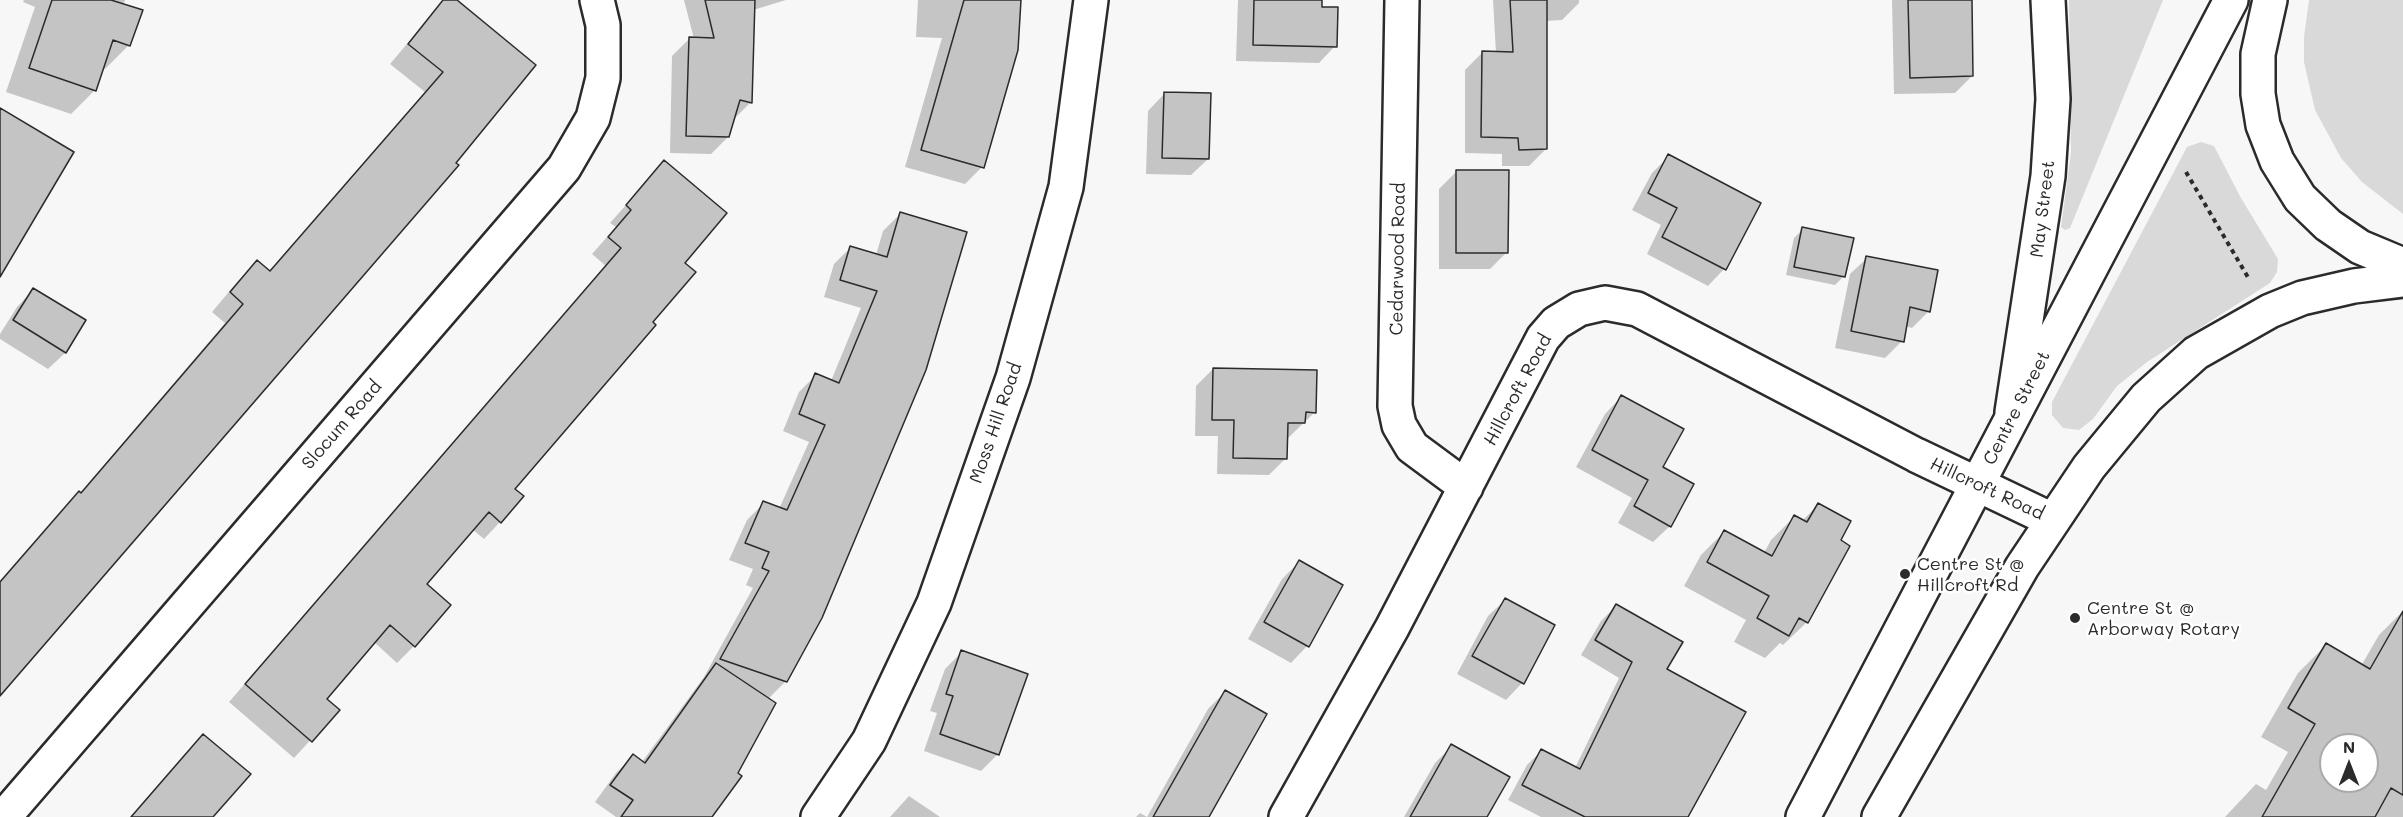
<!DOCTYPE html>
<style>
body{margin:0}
#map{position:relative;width:2403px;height:817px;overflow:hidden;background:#f7f7f7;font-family:Mali,sans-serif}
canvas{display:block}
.north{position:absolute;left:2319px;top:733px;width:60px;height:60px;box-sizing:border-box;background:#fff;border:2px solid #aaa;border-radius:50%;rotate:0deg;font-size:16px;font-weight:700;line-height:24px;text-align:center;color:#2b2b2b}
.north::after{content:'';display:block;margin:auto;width:21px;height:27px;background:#2b2b2b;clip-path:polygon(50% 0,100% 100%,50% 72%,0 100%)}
</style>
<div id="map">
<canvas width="2403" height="817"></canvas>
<div class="north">N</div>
</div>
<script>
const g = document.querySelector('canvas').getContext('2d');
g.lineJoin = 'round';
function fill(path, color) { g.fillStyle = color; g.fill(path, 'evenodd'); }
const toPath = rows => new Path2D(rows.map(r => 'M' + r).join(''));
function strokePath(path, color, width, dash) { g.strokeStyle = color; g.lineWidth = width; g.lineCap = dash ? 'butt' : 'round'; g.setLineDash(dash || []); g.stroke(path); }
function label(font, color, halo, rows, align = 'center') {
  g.font = font + ' Mali,sans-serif'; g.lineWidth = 5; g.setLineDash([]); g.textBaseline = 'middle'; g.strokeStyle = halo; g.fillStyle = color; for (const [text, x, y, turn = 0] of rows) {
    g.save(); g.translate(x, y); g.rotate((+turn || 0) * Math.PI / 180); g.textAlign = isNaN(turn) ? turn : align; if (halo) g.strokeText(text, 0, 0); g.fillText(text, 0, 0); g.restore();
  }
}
fill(toPath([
 [2069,0,2163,0,2070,228,2065,230,2061,227,2071,153],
 [2309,0,2403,0,2403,214,2362,182,2341,158,2315,110,2304,62,2304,37],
 [2201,142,2214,146,2241,198,2278,259,2277,272,2270,283,2147,362,2117,386,2093,419,2079,430,2063,428,2052,415,2052,402,2187,147]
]), '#d9d9d9');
fill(toPath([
 [24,0,125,0,123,5,129,45,105,69,102,68,95,90,71,114,6,92,35,7,23,2],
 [444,0,454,0,534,65,0,694,0,582,80,493,225,323,212,312,238,281,257,262,269,272,425,92,390,64],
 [684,0,786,0,753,10,751,102,734,119,728,137,711,154,670,153,672,56,689,39,694,39],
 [918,0,1019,0,982,167,965,184,905,167,942,38,916,37],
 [1238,0,1320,0,1320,9,1335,46,1319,63,1236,61],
 [1493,0,1579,0,1579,3,1562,20,1546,21,1546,149,1529,166,1502,166,1502,154,1465,153,1465,70,1482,53,1496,53],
 [1892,0,1970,0,1972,76,1955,93,1894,94],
 [1164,94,1208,159,1191,175,1146,174,1148,111],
 [1669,156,1724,269,1708,286,1647,254,1661,225,1632,210,1652,173],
 [664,162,683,263,513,489,500,522,484,539,472,529,425,584,414,646,397,663,374,642,325,699,338,710,294,758,229,702,606,266,592,254,616,227,610,223],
 [1456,172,1507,252,1490,269,1439,269,1439,189],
 [900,214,786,681,767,700,710,817,616,817,595,802,616,773,633,756,642,762,704,677,753,588,746,585,753,569,729,560,747,520,764,503,779,509,809,442,783,431,799,392,816,375,831,381,861,308,824,297,834,264,851,247,876,255,883,231],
 [1803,229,1844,276,1835,285,1786,275,1794,238],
 [1867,258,1929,311,1912,328,1905,326,1902,341,1885,358,1835,348,1850,274],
 [33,290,84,321,65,353,48,369,0,339,0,334,17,307],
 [1213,369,1315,412,1286,440,1286,458,1269,475,1217,474,1218,436,1195,436,1196,386],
 [1621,397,1670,526,1653,542,1618,523,1632,498,1576,467,1605,414],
 [1818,505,1839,541,1807,622,1783,645,1780,643,1765,658,1734,642,1746,620,1684,586,1701,555,1724,532,1764,553,1771,540,1794,517,1802,521],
 [1299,562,1307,646,1291,663,1248,639,1282,579],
 [1505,600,1553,625,1522,683,1506,700,1457,674,1488,616],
 [1616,606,1665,670,1687,817,1541,817,1508,800,1527,765,1541,751,1575,768,1619,678,1581,655,1601,621],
 [2403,611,2403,817,2225,817,2256,784,2266,790,2288,752,2261,737,2298,673,2326,645,2361,666,2379,635],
 [2331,745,2367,745,2367,781,2331,781],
 [962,652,998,754,981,771,924,751,937,713,930,711,945,669],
 [1225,692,1198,817,1147,817,1208,709],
 [203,736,212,817,130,817,182,757],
 [1452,746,1486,817,1404,817,1435,763],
 [909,796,940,817,890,817],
 [1140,813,1147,817,1136,817]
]), '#0003');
const building = toPath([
 [52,0,111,0,143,10,130,46,113,40,96,91,29,68,52,0],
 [443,0,457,0,536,65,456,163,459,165,0,696,0,582,79,491,81,493,243,304,230,292,257,260,270,271,443,72,408,44,443,0],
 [705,0,755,0,752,103,740,100,729,137,686,136,689,37,714,38,705,0],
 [964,0,1021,0,1018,50,984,168,921,150,964,0],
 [1254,0,1322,0,1322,7,1338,7,1337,47,1253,45,1254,0],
 [1510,0,1547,0,1547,149,1519,150,1518,138,1481,137,1482,51,1513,52,1510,0],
 [1908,0,1972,0,1973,76,1910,78,1908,0],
 [1164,92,1211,93,1209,159,1162,158,1164,92],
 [0,108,74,152,0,277,0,108],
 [1668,154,1761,203,1726,270,1662,237,1677,208,1648,193,1668,154],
 [664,160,727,213,685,263,696,272,653,322,656,325,515,489,524,496,501,523,489,512,427,584,451,605,415,647,390,625,327,699,340,710,312,742,245,684,621,248,608,237,631,210,626,205,664,160],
 [1456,170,1509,170,1508,253,1456,253,1456,170],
 [900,212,967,232,926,370,822,618,787,682,720,659,769,571,762,568,769,552,745,543,763,501,787,510,825,425,799,414,815,373,839,383,877,291,840,280,850,246,887,257,900,212],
 [1802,227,1854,238,1845,277,1794,267,1802,227],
 [1866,256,1938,270,1930,312,1910,307,1904,342,1851,331,1866,256],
 [33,288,86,320,66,353,13,320,33,288],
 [1213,368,1317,370,1316,413,1306,412,1305,423,1288,423,1287,459,1233,458,1234,420,1212,420,1213,368],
 [1621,395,1684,429,1663,467,1694,484,1671,527,1634,506,1648,480,1592,450,1621,395],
 [1818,503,1851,521,1841,540,1850,546,1808,623,1799,618,1789,636,1757,618,1769,596,1707,562,1724,530,1772,556,1794,515,1807,522,1818,503],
 [1299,560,1343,585,1309,647,1264,622,1299,560],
 [1505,598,1555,625,1524,684,1472,656,1505,598],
 [1616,604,1683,642,1667,669,1746,712,1688,817,1585,817,1522,785,1541,749,1580,769,1632,662,1595,640,1616,604],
 [2403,611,2403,795,2391,788,2375,817,2262,817,2315,724,2288,708,2326,643,2370,669,2403,611],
 [2331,745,2367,745,2367,781,2331,781,2331,745],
 [961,650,1028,674,999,755,940,734,953,696,946,694,961,650],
 [716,663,776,703,738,773,742,776,712,817,621,817,633,800,610,785,633,754,645,763,716,663],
 [1225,690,1267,714,1209,817,1153,817,1225,690],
 [203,734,251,774,213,817,131,817,203,734],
 [1451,744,1510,777,1487,817,1410,817,1451,744]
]);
fill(building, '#c4c4c4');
strokePath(building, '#2b2b2b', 1.5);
const minor = toPath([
 [1402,0,1395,406,1399,425,1412,447,1466,487],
 [4,817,564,168,593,118,603,78,603,25,597,0],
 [818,817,869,741,934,603,1013,378,1066,187,1091,0],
 [1286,817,1392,628,1543,338,1556,323,1579,309,1605,303,1637,309,1916,455,2052,520]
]);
const tertiary = toPath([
 [2012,412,2048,176,2053,99,2048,0]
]);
const trunk = toPath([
 [2270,0,2258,54,2258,94,2263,125,2277,161,2300,198,2328,225,2360,247,2403,265],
 [1803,817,2231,0],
 [1879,817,2022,567,2089,467,2146,398,2196,353,2270,311,2302,298,2354,286,2403,280]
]);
strokePath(minor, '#2b2b2b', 38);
strokePath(tertiary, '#2b2b2b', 38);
strokePath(trunk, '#2b2b2b', 38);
strokePath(toPath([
 [2186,172,2249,279]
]), '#2b2b2b', 4, [4.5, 4.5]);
strokePath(minor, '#fff', 33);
strokePath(tertiary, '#fff', 33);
strokePath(trunk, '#fff', 33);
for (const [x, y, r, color] of [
 [1905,574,6,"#2b2b2b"],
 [2075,618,6,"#2b2b2b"]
]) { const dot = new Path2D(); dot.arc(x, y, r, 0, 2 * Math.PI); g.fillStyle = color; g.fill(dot); strokePath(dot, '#fff', 2); }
label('18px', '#2b2b2b', '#fff', [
 ["May Street",2043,209,-83],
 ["Cedarwood Road",1398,259,-89],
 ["Hillcroft Road",1518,390,-62],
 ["Centre Street",2017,408,-63],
 ["Moss Hill Road",996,423,-71],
 ["Slocum Road",342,425,-49],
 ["Hillcroft Road",1987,489,25]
]);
label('18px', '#2b2b2b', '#fff', [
 ["Centre St @",1917,564],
 ["Hillcroft Rd",1917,585],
 ["Centre St @",2087,608],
 ["Arborway Rotary",2087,629]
], 'left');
</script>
